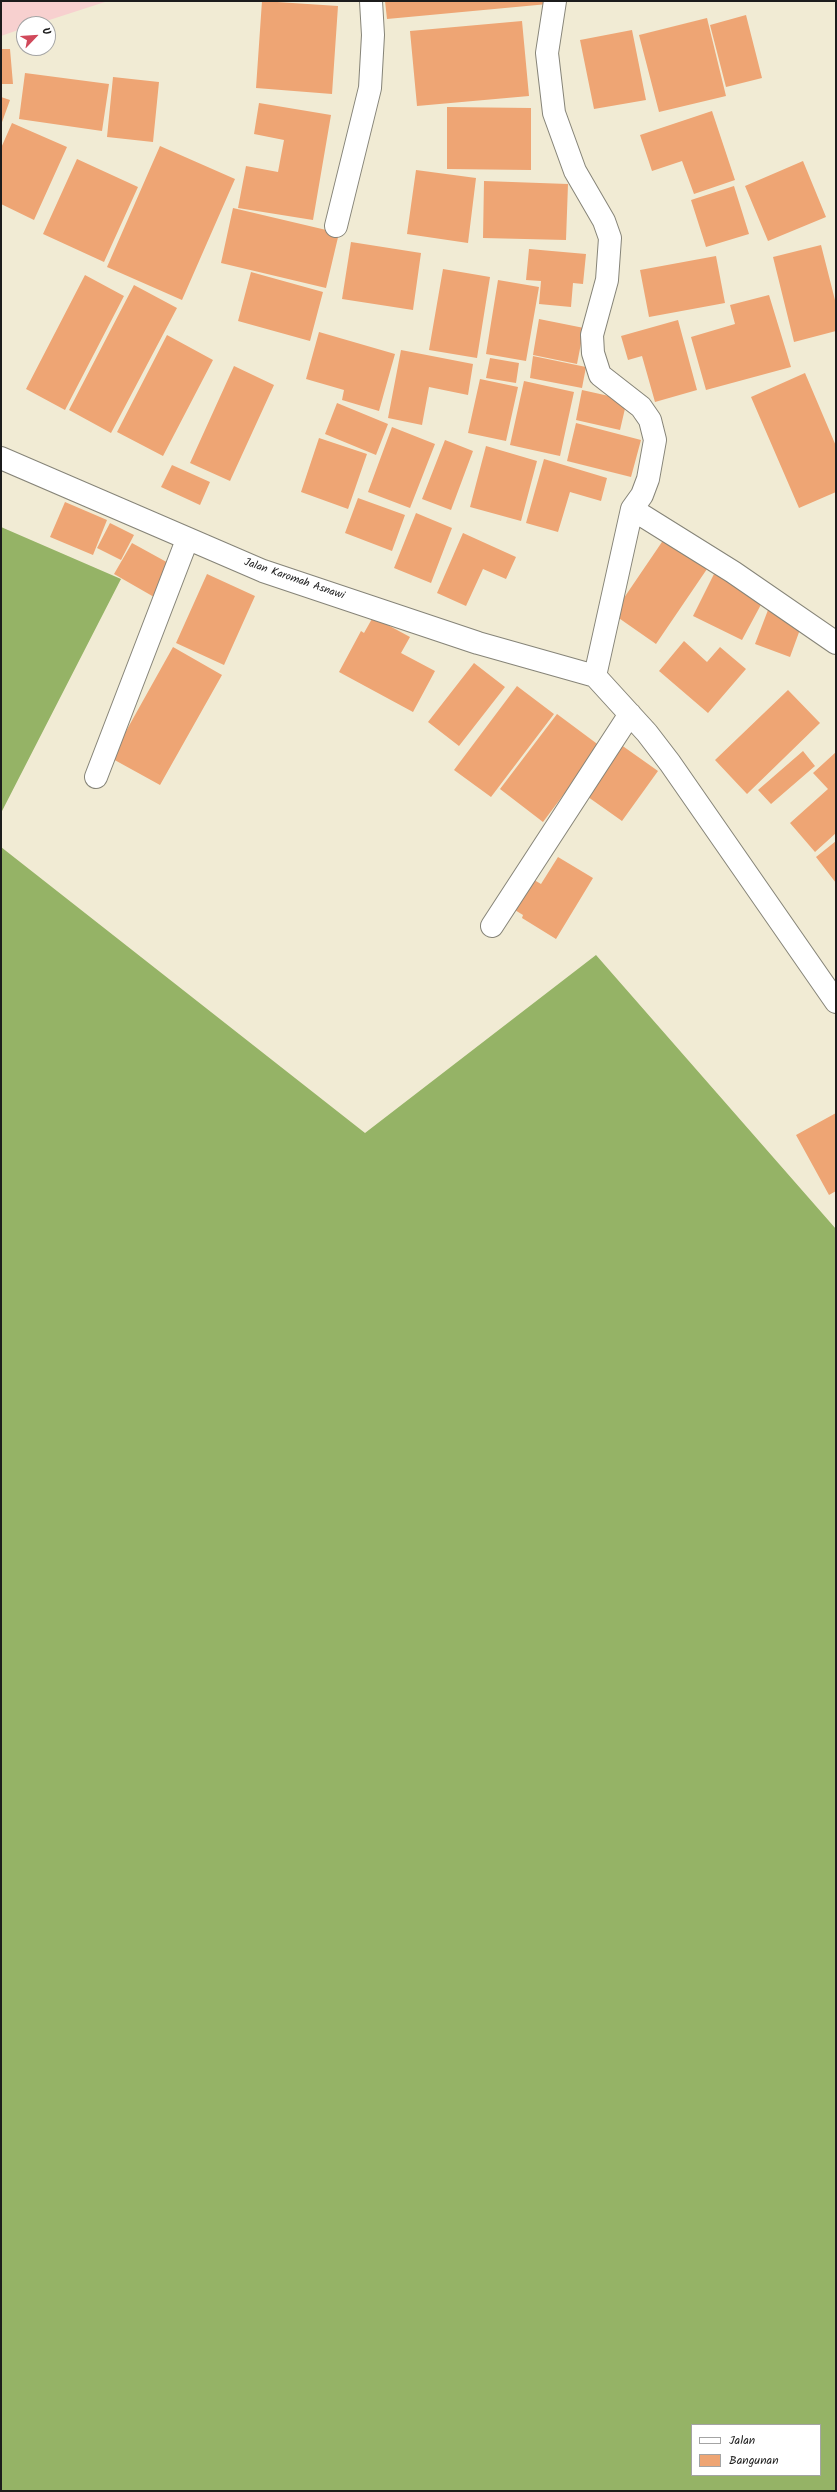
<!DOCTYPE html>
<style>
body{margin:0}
#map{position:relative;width:837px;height:2492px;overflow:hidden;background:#f1ebd4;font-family:Kalam,sans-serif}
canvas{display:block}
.frame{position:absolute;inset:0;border:2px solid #1c1c1c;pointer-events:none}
.legend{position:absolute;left:691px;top:2424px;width:130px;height:52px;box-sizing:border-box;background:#fff;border:1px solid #a4a4a4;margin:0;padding:5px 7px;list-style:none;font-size:12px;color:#1c1c1c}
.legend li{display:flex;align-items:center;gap:8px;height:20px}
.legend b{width:20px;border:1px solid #a4a4a4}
.north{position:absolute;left:16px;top:16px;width:40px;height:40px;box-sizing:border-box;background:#fff;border:1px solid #a4a4a4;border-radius:50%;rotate:65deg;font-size:11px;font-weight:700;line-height:16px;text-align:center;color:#1c1c1c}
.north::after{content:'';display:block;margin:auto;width:14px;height:18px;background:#d1495b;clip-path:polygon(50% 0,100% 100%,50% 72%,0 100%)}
</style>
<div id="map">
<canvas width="837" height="2492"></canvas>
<div class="frame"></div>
<ul class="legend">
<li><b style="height:5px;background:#fff"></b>Jalan</li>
<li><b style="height:11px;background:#eea574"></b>Bangunan</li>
</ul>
<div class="north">U</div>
</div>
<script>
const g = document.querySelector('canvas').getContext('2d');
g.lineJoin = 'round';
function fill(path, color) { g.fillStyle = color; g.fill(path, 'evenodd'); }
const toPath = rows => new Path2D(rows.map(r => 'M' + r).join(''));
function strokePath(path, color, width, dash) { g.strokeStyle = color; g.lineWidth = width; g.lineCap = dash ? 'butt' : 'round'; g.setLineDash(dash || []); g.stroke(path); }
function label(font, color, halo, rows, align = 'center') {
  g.font = font + ' Kalam,sans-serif'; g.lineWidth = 3; g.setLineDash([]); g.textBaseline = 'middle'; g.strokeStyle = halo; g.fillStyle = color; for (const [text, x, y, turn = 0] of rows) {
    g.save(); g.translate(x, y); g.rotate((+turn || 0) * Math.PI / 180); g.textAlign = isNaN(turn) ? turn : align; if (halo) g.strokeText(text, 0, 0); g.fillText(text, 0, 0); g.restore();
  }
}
fill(toPath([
 [1,1,108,1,37,24,24,24,24,28,1,36]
]), '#f7d0cf');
fill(toPath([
 [1,527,121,579,1,813],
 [1,847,365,1133,596,955,836,1229,836,2491,1,2491],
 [692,2425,820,2425,820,2475,692,2475]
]), '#95b366');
fill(toPath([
 [262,1,338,6,332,94,256,88],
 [385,1,548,1,548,4,387,19],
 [746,15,762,78,726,87,710,25],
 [707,18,726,96,659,112,639,35],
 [522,21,529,96,417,106,410,31],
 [632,30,646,100,594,109,580,40],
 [1,49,10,49,13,84,1,84],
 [25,73,109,84,102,131,19,119],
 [113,77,159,82,153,142,107,137],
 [1,97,10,100,1,125],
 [259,103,331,115,313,220,238,208,246,166,278,172,284,140,254,134],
 [447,107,531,108,531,170,447,169],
 [712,111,735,180,694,194,682,161,652,171,640,135],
 [12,123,67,147,34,220,1,204,1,148],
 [160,146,235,179,182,300,107,267],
 [77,159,138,187,104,262,43,234],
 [803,161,826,217,768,241,745,186],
 [416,170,476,178,468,243,407,234],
 [484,181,568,184,566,240,483,238],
 [734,186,749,234,706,247,691,200],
 [233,208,339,233,326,288,221,263],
 [351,242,421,253,413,310,342,299],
 [821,245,836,304,836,331,794,342,773,257],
 [529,249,586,254,583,284,573,283,571,307,539,304,541,281,526,280],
 [716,256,725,303,649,317,640,270],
 [443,269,490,277,477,358,429,350],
 [251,272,323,292,310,341,238,321],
 [85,275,124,296,65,410,26,389],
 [498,280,539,287,526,361,486,354],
 [134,285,177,308,111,433,69,410],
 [769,295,791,367,706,390,691,337,735,324,730,305],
 [539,319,584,328,577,364,533,355],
 [678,320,697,390,655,402,642,356,628,360,621,336],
 [319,332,395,354,379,411,342,400,344,390,306,379],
 [167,335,213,360,163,456,117,432],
 [401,350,473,364,468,395,429,387,422,425,388,418],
 [533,356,586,367,582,388,530,378],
 [490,358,519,363,516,383,486,378],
 [234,366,274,385,230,481,190,463],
 [805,373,836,446,836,492,799,508,751,397],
 [480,379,518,387,506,441,468,433],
 [524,381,574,392,560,456,510,445],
 [582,390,627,400,620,430,576,420],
 [337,403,388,424,376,455,325,434],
 [576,423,641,440,631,477,567,461],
 [392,427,435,444,410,508,368,492],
 [319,438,367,454,348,509,301,492],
 [445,440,473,451,451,510,422,499],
 [486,446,537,461,521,521,470,507],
 [544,459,607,478,601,501,570,492,558,532,526,523],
 [172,465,210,482,200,505,161,487],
 [358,498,405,515,392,551,345,533],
 [65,502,107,520,93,555,50,537],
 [416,513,452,528,431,583,394,568],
 [110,523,134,535,121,560,97,548],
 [463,533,516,557,506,579,483,569,466,606,437,593],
 [664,539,707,569,656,644,613,614],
 [132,543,172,565,154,597,114,574],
 [207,574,255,596,224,665,176,643],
 [714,574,764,599,742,640,693,616],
 [768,610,802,624,790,657,755,644],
 [373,617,410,637,401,653,435,671,413,712,339,672,361,631,364,633],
 [684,641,707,662,720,647,746,669,708,713,659,671],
 [173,647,222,675,160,785,111,758],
 [474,663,505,687,459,746,428,722],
 [517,686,554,714,491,797,454,770],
 [788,690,820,723,747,794,715,760],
 [557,714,600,746,543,822,500,789],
 [617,742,658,771,622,821,581,792],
 [803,751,815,766,771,804,758,790],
 [836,752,836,833,815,852,790,823,828,789,813,773],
 [836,841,836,883,816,857],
 [558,857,593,878,556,939,522,918,523,915,510,907,529,877,541,884],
 [836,1113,836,1191,829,1195,796,1135]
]), '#eea574');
const minor = toPath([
 [555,1,547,53,554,113,575,171,604,221,610,238,607,280,592,335,593,353,600,375,641,407,650,420,655,440,648,479,642,495,632,509,595,676],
 [336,226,370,88,373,35,371,1],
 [1,458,263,571,478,643,595,676],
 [632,509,733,572,836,643],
 [595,676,647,733,670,763,836,1002],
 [96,777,187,540],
 [492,926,630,714]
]);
strokePath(minor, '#868478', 24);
strokePath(minor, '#fff', 22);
label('11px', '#1c1c1c', '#fff', [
 ["Jalan Karomah Asnawi",294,580,19]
]);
</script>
